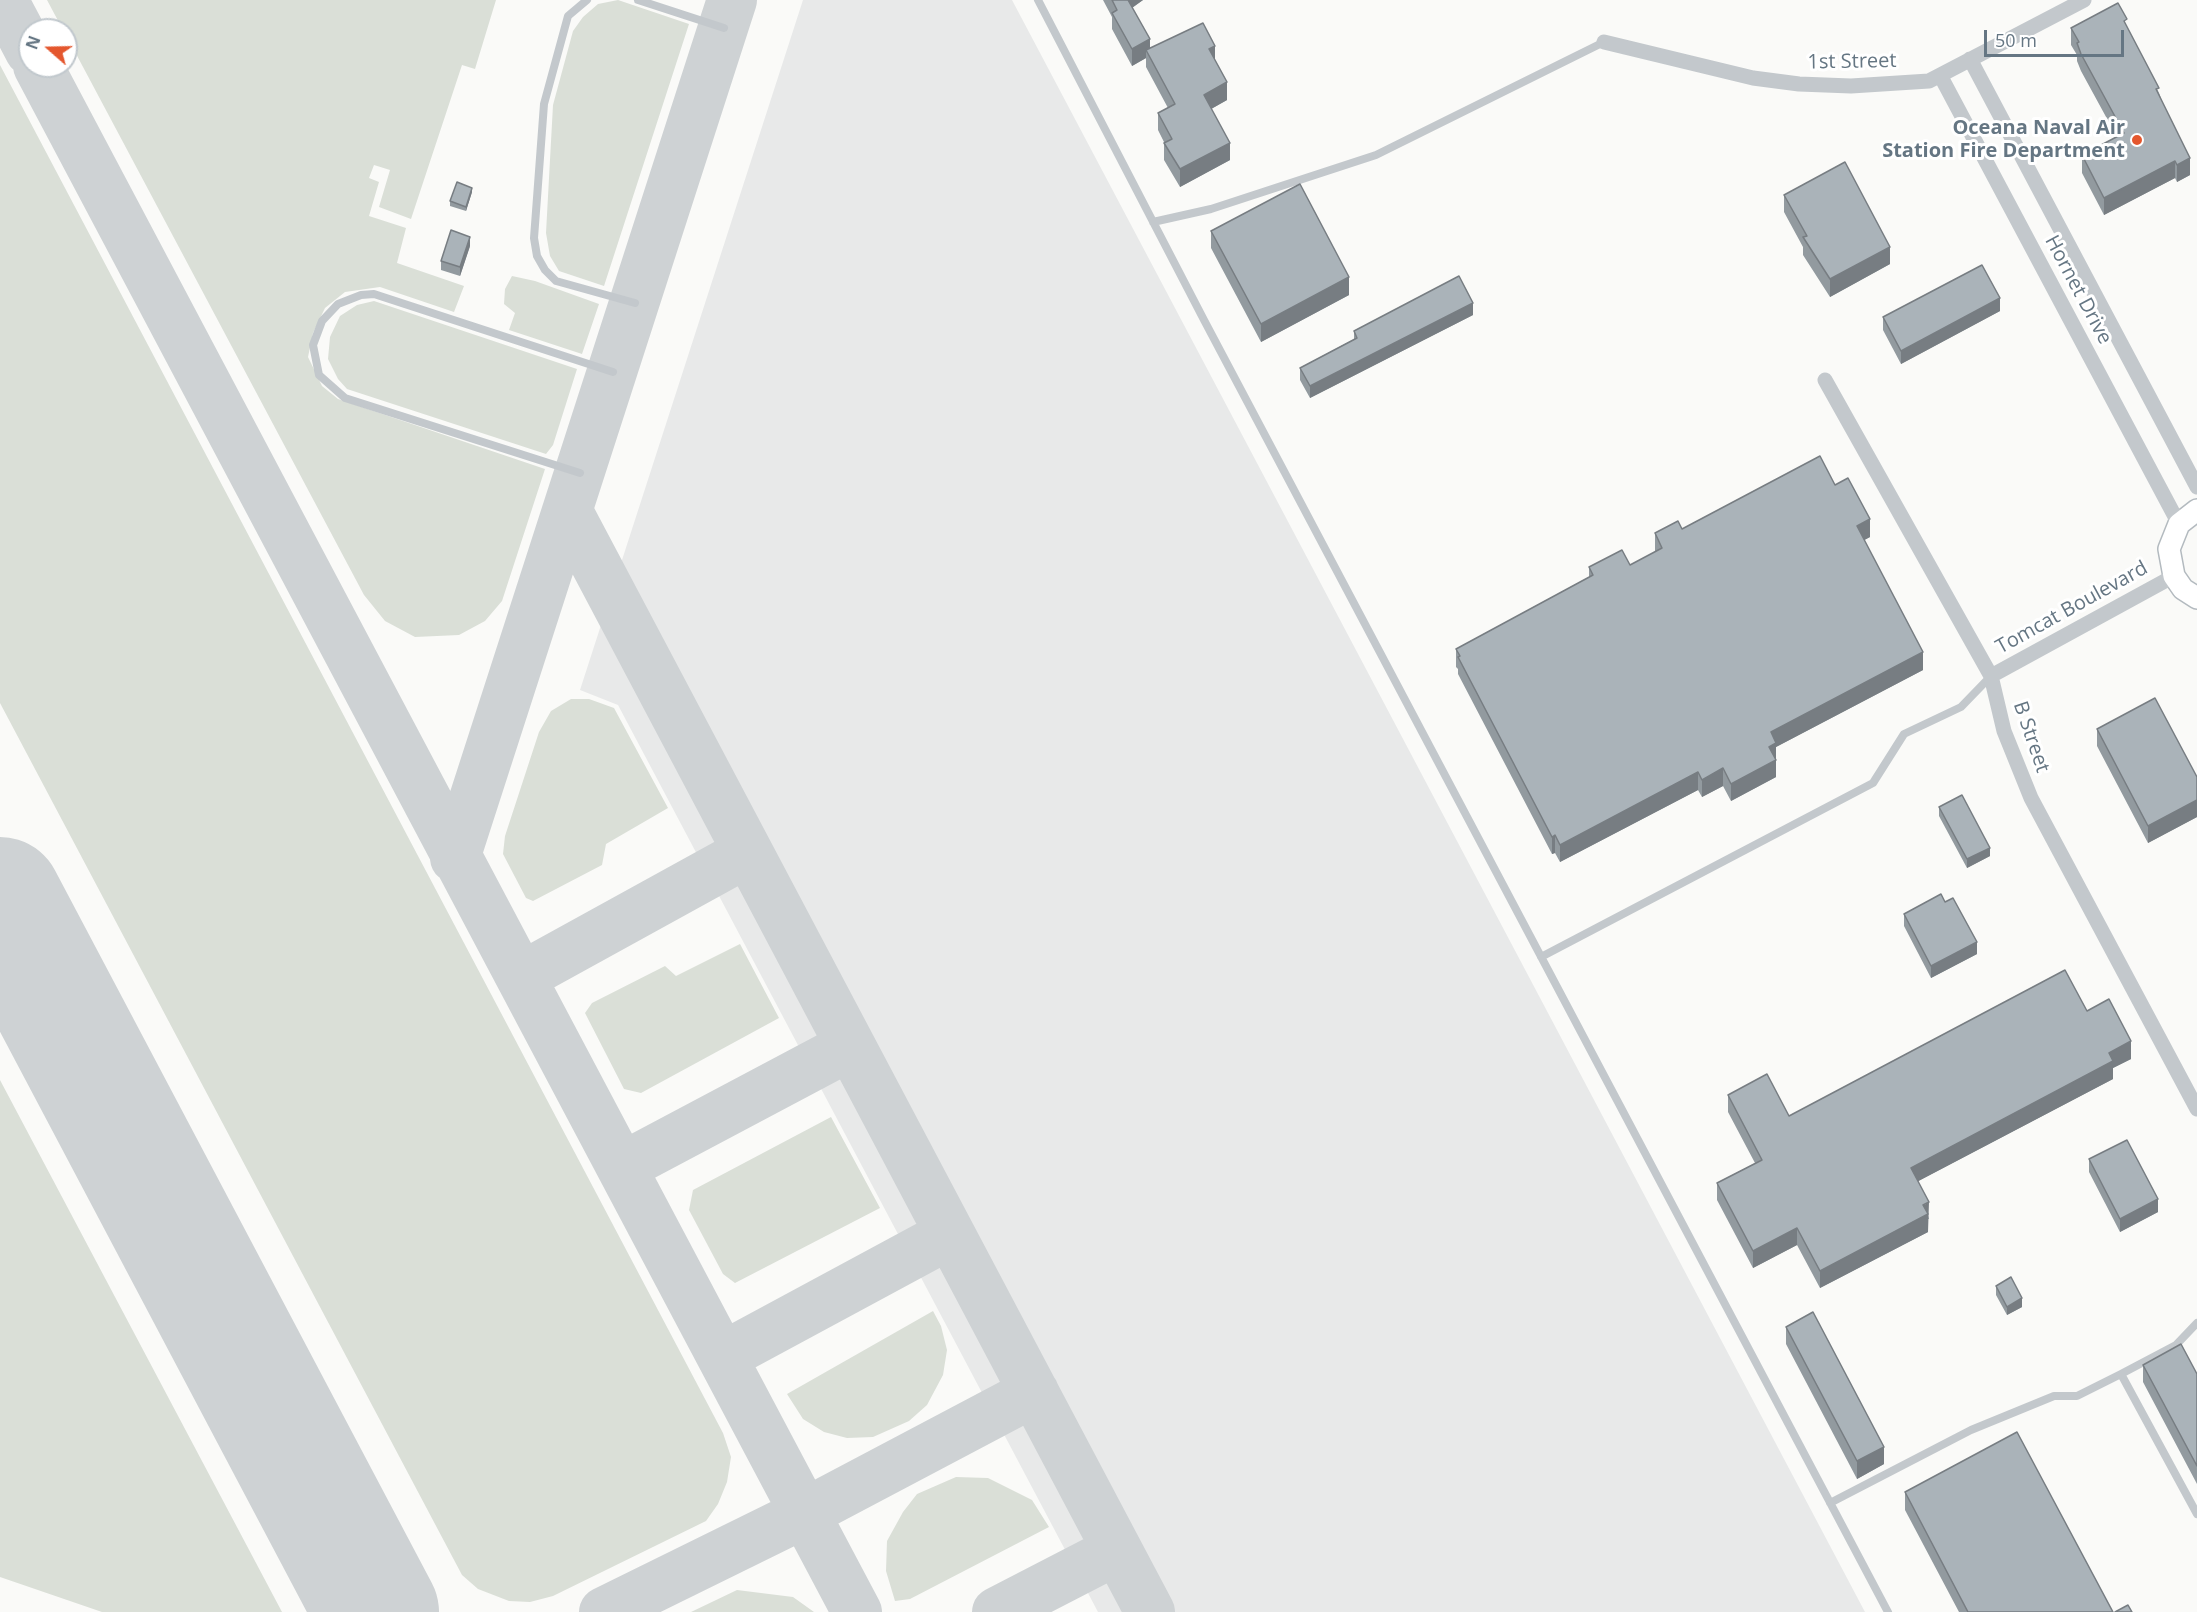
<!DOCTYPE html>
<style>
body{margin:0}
#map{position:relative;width:2197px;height:1612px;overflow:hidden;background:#fafaf8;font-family:"Open Sans",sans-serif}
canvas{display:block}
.north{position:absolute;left:18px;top:18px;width:60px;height:60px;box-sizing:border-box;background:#fff;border:2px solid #c1c8cd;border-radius:50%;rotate:290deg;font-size:16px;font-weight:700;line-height:24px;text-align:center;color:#657683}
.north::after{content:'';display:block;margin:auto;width:21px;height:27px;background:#e4572e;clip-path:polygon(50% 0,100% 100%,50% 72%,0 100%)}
.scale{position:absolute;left:1984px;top:30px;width:140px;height:27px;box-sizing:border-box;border:3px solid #657683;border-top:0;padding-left:8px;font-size:18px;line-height:21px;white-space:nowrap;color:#657683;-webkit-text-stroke:4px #fff;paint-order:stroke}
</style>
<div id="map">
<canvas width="2197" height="1612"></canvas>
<div class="north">N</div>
<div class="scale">50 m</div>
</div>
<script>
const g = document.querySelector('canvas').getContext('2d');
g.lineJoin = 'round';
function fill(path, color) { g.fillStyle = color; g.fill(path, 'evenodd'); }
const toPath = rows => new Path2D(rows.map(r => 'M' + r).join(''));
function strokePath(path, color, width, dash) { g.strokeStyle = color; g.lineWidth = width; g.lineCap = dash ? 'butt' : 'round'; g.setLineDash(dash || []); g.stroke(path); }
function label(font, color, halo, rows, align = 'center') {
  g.font = font + ' "Open Sans",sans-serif'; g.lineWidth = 6; g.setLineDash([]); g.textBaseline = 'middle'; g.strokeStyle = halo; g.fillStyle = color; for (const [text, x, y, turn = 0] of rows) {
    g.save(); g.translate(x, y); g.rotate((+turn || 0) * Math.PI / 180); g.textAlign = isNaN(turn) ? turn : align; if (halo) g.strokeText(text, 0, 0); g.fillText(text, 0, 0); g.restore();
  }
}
fill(toPath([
 [803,0,1012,0,1865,1612,1098,1612,618,705,580,690]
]), '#e8e9e9');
fill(toPath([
 [47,0,496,0,475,69,462,65,411,219,379,207,390,170,374,165,369,178,379,182,369,216,406,228,397,263,464,286,454,312,380,287,345,292,325,308,313,333,308,357,322,386,338,399,545,469,502,601,485,621,459,635,415,637,385,621,364,595,66,35,66,30,63,30],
 [618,0,689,24,604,286,559,271,550,256,546,233,553,105,573,31,583,17,598,4],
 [0,65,723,1433,731,1457,727,1482,718,1504,706,1521,553,1596,530,1602,509,1601,478,1589,462,1575,0,703],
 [512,276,535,281,599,304,582,354,509,330,515,313,504,304,505,289],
 [374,301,577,369,553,445,546,454,347,389,338,379,328,359,330,337,340,316,357,305],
 [571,699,589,699,614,708,668,808,606,844,602,865,533,901,526,898,503,854,505,836,539,732,551,711],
 [740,944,779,1018,641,1093,624,1089,585,1013,592,1003,665,966,676,976],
 [0,1080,282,1612,102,1612,0,1577],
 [831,1117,880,1208,735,1283,723,1274,689,1210,693,1190],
 [933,1311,941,1326,947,1350,943,1375,927,1405,909,1421,873,1437,847,1438,824,1432,803,1419,787,1394],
 [956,1477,988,1478,1032,1500,1049,1527,910,1599,895,1601,886,1571,887,1541,903,1512,917,1494],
 [737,1590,793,1597,814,1612,691,1612]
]), '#dadfd7');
strokePath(toPath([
 [3,0,30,51],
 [38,66,857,1612],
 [568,512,1150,1612],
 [455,858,732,0],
 [521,977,748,852],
 [622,1167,850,1046],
 [722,1357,950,1234],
 [604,1612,805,1513,1034,1392],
 [997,1612,1117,1550]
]), '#ced2d4', 50);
strokePath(toPath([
 [0,899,377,1612]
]), '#ced2d4', 124);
const secondary = toPath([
 [2197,510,2179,524,2169,549,2174,576,2183,589,2197,598]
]);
strokePath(secondary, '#b3babf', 24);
strokePath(toPath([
 [587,0,568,16,544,104,534,238,537,256,545,270,556,281,635,303],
 [638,0,724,28],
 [1038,0,1204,320,1888,1612],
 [1153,222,1211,209,1376,155,1604,42],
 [580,473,345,398,319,375,313,345,322,321,338,304,361,295,374,294,613,372],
 [1541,957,1873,783,1904,734,1961,707,1991,676],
 [2197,1323,2176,1345,2121,1374,2197,1514],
 [1830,1503,1971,1430,2054,1396,2077,1396,2121,1374]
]), '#c3c8cc', 8);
strokePath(toPath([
 [1604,42,1753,78,1799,84,1851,86,1929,81,2084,0],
 [1970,59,2197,487],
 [1940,75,2179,524],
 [1825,380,1991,676,2004,731,2031,798,2197,1109],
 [1991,676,2174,576]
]), '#c3c8cc', 15);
strokePath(secondary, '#fff', 21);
fill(toPath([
 [1103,0,1143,0,1132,8,1150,48,1215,60,1227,100,1211,109,1230,160,1180,187,1164,160,1164,142,1158,130,1158,113,1168,108,1146,67,1146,58,1132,66,1112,29,1112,17],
 [2127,27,2159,93,2190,175,2177,182,2175,178,2104,215,2082,173,2082,155,2117,137,2081,71,2077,61,2077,55,2071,45,2071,28],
 [472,192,466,211,450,206,450,201],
 [1784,195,1890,264,1830,297,1803,255,1803,247,1784,212],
 [1211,231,1349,295,1261,342,1211,248],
 [470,246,460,276,441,270,441,261],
 [2000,311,1901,364,1883,330,1883,317],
 [1473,315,1310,398,1300,380,1300,368,1354,339,1354,331],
 [1682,529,1870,537,1864,540,1923,670,1776,747,1776,777,1731,801,1723,786,1702,797,1698,790,1560,862,1555,853,1552,854,1458,674,1458,669,1456,667,1456,649,1589,577,1589,567,1630,565,1655,552,1655,533],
 [2097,729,2197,777,2197,817,2148,843,2097,746],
 [1939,807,1990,856,1967,868,1939,816],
 [1904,914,1977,954,1931,978,1904,926],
 [2087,1011,2131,1059,2113,1068,2113,1079,1918,1181,1929,1219,1928,1219,1928,1232,1820,1288,1797,1245,1753,1268,1717,1200,1717,1183,1755,1163,1728,1112,1728,1095,1789,1116],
 [2089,1159,2158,1212,2120,1232,2089,1172],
 [1996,1286,2022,1307,2007,1315,1996,1295],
 [1786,1327,1884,1464,1857,1479,1786,1344],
 [2143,1365,2197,1374,2197,1484,2143,1382],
 [1905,1492,2113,1612,1959,1612,1905,1510]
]), '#929a9f');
fill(toPath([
 [1126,0,1143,0,1126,12],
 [1150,39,1150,56,1146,50,1146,58,1132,66,1132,49],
 [1215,46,1215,63,1209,49],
 [1227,82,1227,100,1204,113,1204,95],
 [1230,143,1230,160,1180,187,1180,169],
 [2190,158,2190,175,2177,182,2177,165],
 [2175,161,2175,178,2104,215,2104,198],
 [472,188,472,192,466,211,466,207],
 [470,237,470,246,460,276,460,267],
 [1890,247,1890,264,1830,297,1830,279],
 [1349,277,1349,295,1261,342,1261,324],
 [2000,298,2000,311,1901,364,1901,351],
 [1473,303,1473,315,1310,398,1310,386],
 [1870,519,1870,537,1857,544,1857,526],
 [1923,652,1923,670,1776,747,1776,777,1731,801,1731,784,1769,747,1771,732],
 [1723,768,1723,786,1702,797,1702,780],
 [1698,772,1698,790,1560,862,1560,845],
 [2197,800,2197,817,2148,843,2148,826],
 [1555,835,1555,853,1552,854,1552,837],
 [1990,848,1990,856,1967,868,1967,859],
 [1977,942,1977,954,1931,978,1931,966],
 [2131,1041,2131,1059,2113,1068,2113,1079,1911,1185,1911,1168,2109,1053],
 [2158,1199,2158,1212,2120,1232,2120,1219],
 [1929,1202,1928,1232,1820,1288,1820,1271],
 [1797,1228,1797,1245,1753,1268,1753,1251],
 [2022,1298,2022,1307,2007,1315,2007,1307],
 [1884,1447,1884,1464,1857,1479,1857,1461]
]), '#777d82');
const building = toPath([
 [1112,0,1128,0,1150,39,1132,49,1112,13,1117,10,1112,0],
 [2118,3,2127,19,2124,21,2159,88,2156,89,2190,158,2177,165,2175,161,2104,198,2082,155,2124,133,2081,54,2077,43,2079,42,2071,28,2118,3],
 [1203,23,1215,46,1209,49,1227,82,1204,95,1230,143,1180,169,1164,143,1172,139,1158,113,1175,104,1146,50,1203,23],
 [1845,162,1890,247,1830,279,1803,237,1807,236,1784,195,1845,162],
 [457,182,472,188,466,207,450,201,457,182],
 [1300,184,1349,277,1261,324,1211,231,1300,184],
 [451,230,470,237,460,267,441,261,451,230],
 [1982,265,2000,298,1901,351,1883,317,1982,265],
 [1459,276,1473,303,1310,386,1300,368,1357,338,1354,331,1459,276],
 [1820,456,1835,485,1848,478,1870,519,1857,526,1923,652,1771,732,1776,743,1769,747,1776,760,1731,784,1723,768,1702,780,1698,772,1560,845,1555,835,1552,837,1458,657,1460,656,1456,649,1593,575,1589,567,1622,550,1630,565,1662,548,1655,533,1678,521,1682,529,1820,456],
 [2155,698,2197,777,2197,800,2148,826,2097,729,2155,698],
 [1962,795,1990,848,1967,859,1939,807,1962,795],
 [1941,894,1945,902,1953,898,1977,942,1931,966,1904,914,1941,894],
 [2065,970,2087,1011,2109,999,2131,1041,2109,1053,2113,1061,1911,1168,1929,1202,1923,1205,1928,1214,1820,1271,1797,1228,1753,1251,1717,1183,1762,1160,1728,1095,1767,1074,1789,1116,2065,970],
 [2127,1140,2158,1199,2120,1219,2089,1159,2127,1140],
 [2011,1277,2022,1298,2007,1307,1996,1286,2011,1277],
 [1813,1312,1884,1447,1857,1461,1786,1327,1813,1312],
 [2181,1344,2197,1374,2197,1466,2143,1365,2181,1344],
 [2017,1432,2113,1612,1968,1612,1905,1492,2017,1432],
 [2128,1605,2132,1612,2115,1612,2128,1605]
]);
fill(building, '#aab3b9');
strokePath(building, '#777d82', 1.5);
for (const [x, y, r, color] of [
 [2137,140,6,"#e4572e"]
]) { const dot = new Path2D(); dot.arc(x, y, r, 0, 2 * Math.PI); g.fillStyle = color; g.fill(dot); strokePath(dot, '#fff', 2); }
label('20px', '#657683', '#fff', [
 ["1st Street",1852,62,-1],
 ["Hornet Drive",2078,290,62],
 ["Tomcat Boulevard",2072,608,-29],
 ["B Street",2031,737,71]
]);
label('bold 20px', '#657683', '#fff', [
 ["Oceana Naval Air",2125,128],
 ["Station Fire Department",2125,151]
], 'right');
</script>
